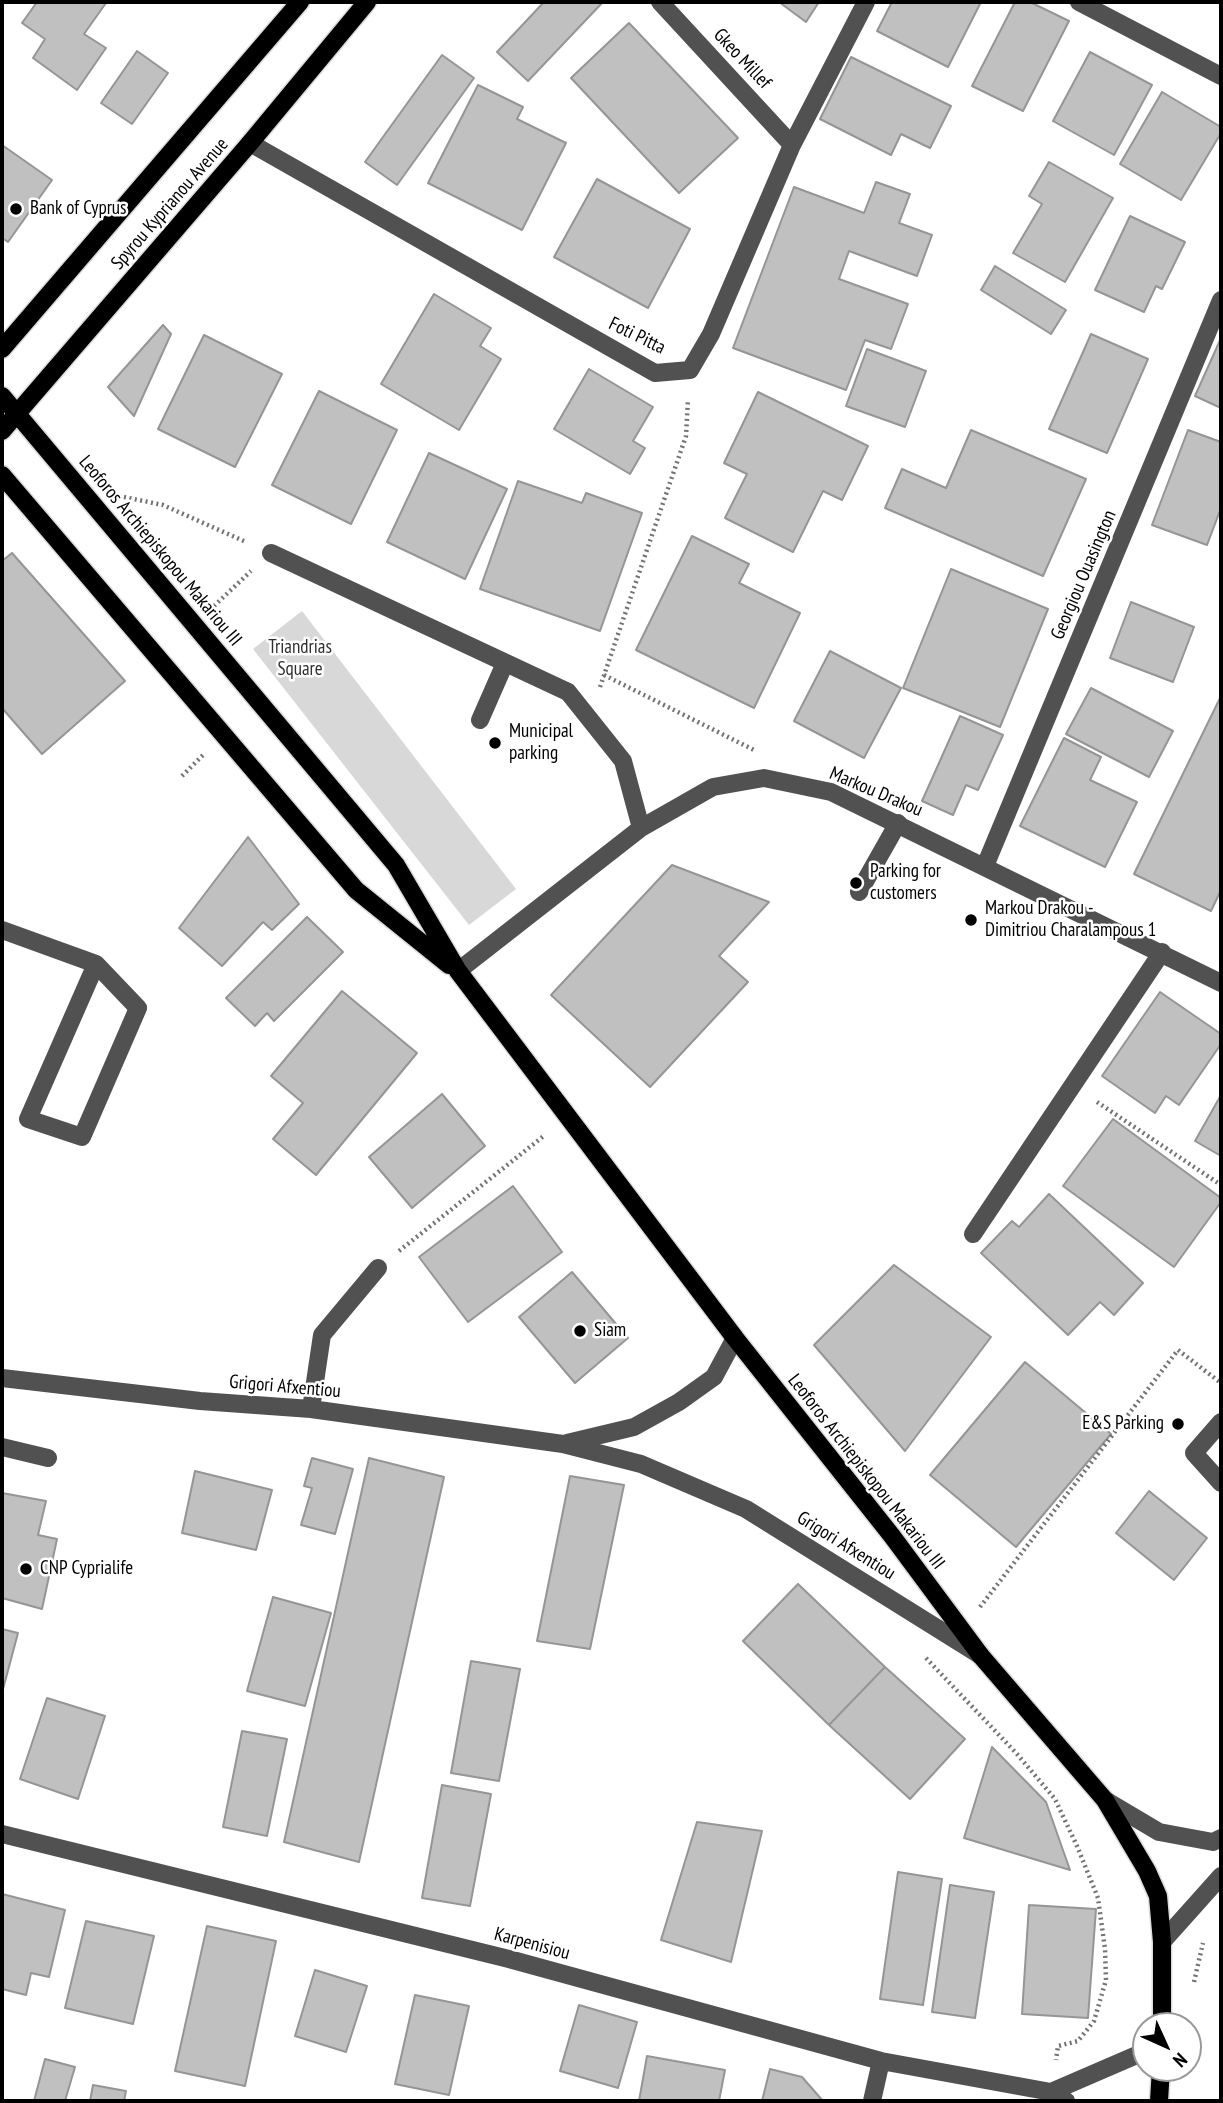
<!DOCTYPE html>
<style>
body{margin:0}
#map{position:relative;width:1223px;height:2103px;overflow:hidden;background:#fff;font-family:"PT Sans Narrow",sans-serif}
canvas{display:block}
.frame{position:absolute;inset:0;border:4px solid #000;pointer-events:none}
.north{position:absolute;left:1132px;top:2012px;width:70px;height:70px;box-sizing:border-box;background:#fff;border:2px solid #999;border-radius:50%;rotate:135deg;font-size:19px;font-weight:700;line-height:28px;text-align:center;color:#000}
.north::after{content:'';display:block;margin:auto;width:24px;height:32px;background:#000;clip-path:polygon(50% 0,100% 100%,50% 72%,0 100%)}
</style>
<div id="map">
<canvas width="1223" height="2103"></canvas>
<div class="frame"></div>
<div class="north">N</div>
</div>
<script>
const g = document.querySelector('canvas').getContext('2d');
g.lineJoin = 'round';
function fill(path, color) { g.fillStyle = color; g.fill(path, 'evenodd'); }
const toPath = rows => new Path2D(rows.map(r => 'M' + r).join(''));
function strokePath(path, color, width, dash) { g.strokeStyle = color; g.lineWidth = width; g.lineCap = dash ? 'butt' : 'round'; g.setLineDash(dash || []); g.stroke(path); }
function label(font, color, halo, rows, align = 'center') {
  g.font = font + ' "PT Sans Narrow",sans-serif'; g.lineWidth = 5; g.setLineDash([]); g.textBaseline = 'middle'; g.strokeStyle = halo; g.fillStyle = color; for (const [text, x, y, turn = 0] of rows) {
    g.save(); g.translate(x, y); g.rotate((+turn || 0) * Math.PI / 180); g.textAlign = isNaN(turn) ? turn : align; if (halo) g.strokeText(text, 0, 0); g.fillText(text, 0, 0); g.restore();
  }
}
fill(toPath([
 [302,611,516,889,469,925,253,649]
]), '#d8d8d8');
const building = toPath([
 [37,2,106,3,84,34,106,48,77,90,33,58,45,39,22,23,37,2],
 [544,2,603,2,528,81,497,52,544,2],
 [779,2,819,2,806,22,779,2],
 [892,2,981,2,948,67,877,31,892,2],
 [1015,2,1030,2,1069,21,1023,111,972,86,1015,2],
 [629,23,738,138,679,193,571,78,629,23],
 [137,51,168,73,132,124,101,103,137,51],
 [1090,52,1152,85,1114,155,1053,121,1090,52],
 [442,55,474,78,397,185,365,162,442,55],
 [851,57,951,106,930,148,901,134,891,155,820,119,851,57],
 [478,85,523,107,517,119,566,143,522,230,428,183,478,85],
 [1162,92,1221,127,1221,133,1181,200,1120,164,1162,92],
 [2,145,52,180,8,242,2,238,2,145],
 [1049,162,1113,198,1065,282,1013,253,1042,204,1029,196,1049,162],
 [597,179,690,229,648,308,554,257,597,179],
 [876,182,910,194,899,223,932,235,917,276,849,251,839,279,908,304,891,349,865,340,846,390,733,348,794,187,864,213,876,182],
 [1130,216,1185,242,1162,289,1156,286,1144,312,1095,290,1130,216],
 [995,266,1066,310,1051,334,981,290,995,266],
 [434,294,491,328,480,346,501,359,459,430,381,384,434,294],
 [163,325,171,334,134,416,108,387,163,325],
 [1091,334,1148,359,1107,453,1049,429,1091,334],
 [204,335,282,374,235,467,158,429,204,335],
 [1221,338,1221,408,1195,396,1221,338],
 [867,349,926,371,905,427,846,406,867,349],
 [589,369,653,407,633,441,645,448,630,474,554,429,589,369],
 [319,391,397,430,351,524,272,485,319,391],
 [758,392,868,446,842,500,823,491,793,552,725,518,747,474,724,463,758,392],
 [971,430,1086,479,1043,576,885,508,902,469,946,488,971,430],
 [1188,430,1221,442,1221,508,1207,545,1152,525,1188,430],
 [429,453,507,489,465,579,387,542,429,453],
 [518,481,582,503,586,493,642,513,600,631,480,589,518,481],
 [692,536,749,564,739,583,800,613,754,708,636,650,692,536],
 [12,553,125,681,42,754,2,708,2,561,12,553],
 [951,569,1048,609,1000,727,903,688,951,569],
 [1131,602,1194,627,1173,682,1110,658,1131,602],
 [830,651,901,688,864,758,794,721,830,651],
 [1091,688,1173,731,1149,777,1066,734,1091,688],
 [1221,696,1221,890,1211,911,1134,874,1221,696],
 [960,716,1003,735,978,790,966,785,953,815,922,801,960,716],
 [1064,738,1101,757,1090,780,1137,802,1105,867,1020,826,1064,738],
 [248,837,299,904,272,930,263,922,222,966,179,928,248,837],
 [672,865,769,902,719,956,748,982,650,1087,551,995,672,865],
 [307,917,343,952,274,1021,267,1013,255,1026,226,998,307,917],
 [342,991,417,1053,316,1175,273,1139,303,1103,271,1076,342,991],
 [1160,992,1221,1034,1221,1044,1179,1105,1166,1096,1155,1113,1102,1076,1160,992],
 [442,1094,485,1146,412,1208,369,1157,442,1094],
 [1221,1095,1221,1156,1195,1141,1221,1095],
 [1113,1119,1221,1198,1221,1202,1174,1267,1063,1186,1113,1119],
 [513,1186,562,1252,468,1322,419,1257,513,1186],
 [1049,1194,1143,1283,1114,1315,1100,1302,1068,1335,981,1253,1012,1221,1019,1227,1049,1194],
 [894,1265,991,1337,905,1451,814,1345,894,1265],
 [572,1272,628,1338,575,1383,519,1317,572,1272],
 [1025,1362,1111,1434,1016,1547,930,1475,1025,1362],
 [312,1458,353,1469,335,1534,301,1525,312,1488,304,1486,312,1458],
 [369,1458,444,1477,359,1862,284,1842,369,1458],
 [195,1471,272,1490,256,1550,182,1533,195,1471],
 [570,1476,624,1485,590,1649,537,1641,570,1476],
 [1149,1491,1207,1538,1174,1580,1116,1533,1149,1491],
 [2,1493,46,1501,38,1535,57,1539,42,1609,2,1598,2,1493],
 [798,1584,885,1667,829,1725,743,1641,798,1584],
 [273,1597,331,1613,305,1706,247,1691,273,1597],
 [2,1629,18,1633,2,1693,2,1629],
 [471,1661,520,1669,499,1781,451,1773,471,1661],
 [885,1667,965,1739,910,1799,829,1725,885,1667],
 [47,1698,105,1716,78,1799,20,1779,47,1698],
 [242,1731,287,1739,267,1836,223,1827,242,1731],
 [992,1747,1046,1802,1070,1870,964,1838,992,1747],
 [442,1785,491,1794,470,1906,422,1898,442,1785],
 [697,1822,762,1831,731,1962,661,1940,697,1822],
 [898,1872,942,1879,923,2005,880,1999,898,1872],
 [950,1885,994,1892,975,2018,932,2012,950,1885],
 [2,1894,65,1910,49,1977,31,1973,26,1995,2,1989,2,1894],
 [1029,1905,1096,1909,1088,2018,1022,2014,1029,1905],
 [86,1921,154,1936,133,2024,65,2008,86,1921],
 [207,1926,276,1941,245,2086,175,2071,207,1926],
 [315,1970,367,1986,346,2052,295,2036,315,1970],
 [415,1995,469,2006,449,2095,395,2084,415,1995],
 [579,2005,637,2022,618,2088,560,2071,579,2005],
 [647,2056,725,2070,719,2101,639,2101,647,2056],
 [45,2059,75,2067,65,2101,34,2101,45,2059],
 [770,2069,802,2077,823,2101,762,2101,770,2069],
 [93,2085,126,2091,124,2101,90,2101,93,2085]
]);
fill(building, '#c0c0c0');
strokePath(building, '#959595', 2);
const major = toPath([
 [2,349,300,2],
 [2,396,396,865,458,971,735,1338,892,1536,981,1656,1105,1800,1147,1871,1158,1896,1162,1942,1162,2026],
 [2,431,250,143,367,2],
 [2,475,356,890,449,965],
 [1159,2101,1161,2068]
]);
strokePath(major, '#dbdbdb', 21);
strokePath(toPath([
 [124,497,163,505,246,542],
 [214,606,251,571],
 [604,675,754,750],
 [600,687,686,436,688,399],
 [182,776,203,755],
 [1097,1102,1221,1185],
 [399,1251,545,1135],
 [980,1607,1178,1350,1221,1383],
 [926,1658,1017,1754,1055,1799,1077,1846,1098,1898,1105,1949,1106,1980,1094,2021,1078,2041,1058,2046,1056,2060],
 [1194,1982,1203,1943],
 [1189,2059,1189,2036]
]), '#737373', 4.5, [2, 3.5]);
strokePath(toPath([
 [660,2,792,145],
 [1079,2,1221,76],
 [250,143,655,373,690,370,711,334,792,145,866,2],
 [271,553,568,692,623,761,641,828],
 [480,720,505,663],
 [985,866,1221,300],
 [859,892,898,823],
 [2,930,96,964,138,1008,82,1137,28,1119,96,964],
 [458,971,641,828,713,787,764,778,831,792,1221,983],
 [973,1234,1162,952],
 [2,1378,200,1401,311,1409,563,1444,641,1464,746,1509,980,1655],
 [311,1409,322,1335,378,1268],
 [1221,1422,1194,1453,1221,1483],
 [567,1443,634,1427,679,1402,714,1377,735,1338],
 [2,1447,48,1458],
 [1105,1800,1159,1832,1213,1842,1221,1838],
 [2,1834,509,1959,881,2061,1051,2092,1066,2101],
 [1162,1942,1221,1876],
 [1051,2092,1146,2051],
 [872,2101,881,2061]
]), '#515151', 18);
strokePath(major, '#000', 18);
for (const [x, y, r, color] of [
 [16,209,7,"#000"],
 [495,743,7,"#000"],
 [856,883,7,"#000"],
 [971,920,7,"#000"],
 [580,1331,7,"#000"],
 [1178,1424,7,"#000"],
 [26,1569,7,"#000"]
]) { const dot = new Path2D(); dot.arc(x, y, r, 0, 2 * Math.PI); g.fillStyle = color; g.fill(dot); strokePath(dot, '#fff', 2.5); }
label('19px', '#000', '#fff', [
 ["Gkeo Millef",742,59,47],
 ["Spyrou Kyprianou Avenue",170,204,-49],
 ["Foti Pitta",637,336,26],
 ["Leoforos Archiepiskopou Makariou III",160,551,50],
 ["Georgiou Ouasington",1084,575,-67],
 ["Markou Drakou",876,792,23],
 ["Grigori Afxentiou",285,1387,5],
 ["Leoforos Archiepiskopou Makariou III",866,1472,52],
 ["Grigori Afxentiou",846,1546,32],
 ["Karpenisiou",532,1944,15]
]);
label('19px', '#000', '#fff', [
 ["Bank of Cyprus",30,209],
 ["Municipal",509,732],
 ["parking",509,754],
 ["Parking for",870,872],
 ["customers",870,894],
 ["Markou Drakou -",985,909],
 ["Dimitriou Charalampous 1",985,931],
 ["Siam",594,1331],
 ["E&S Parking",1164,1424,"right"],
 ["CNP Cyprialife",40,1569]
], 'left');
label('19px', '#2f2f2f', '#fff', [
 ["Triandrias",300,648],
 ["Square",300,670]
]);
</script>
